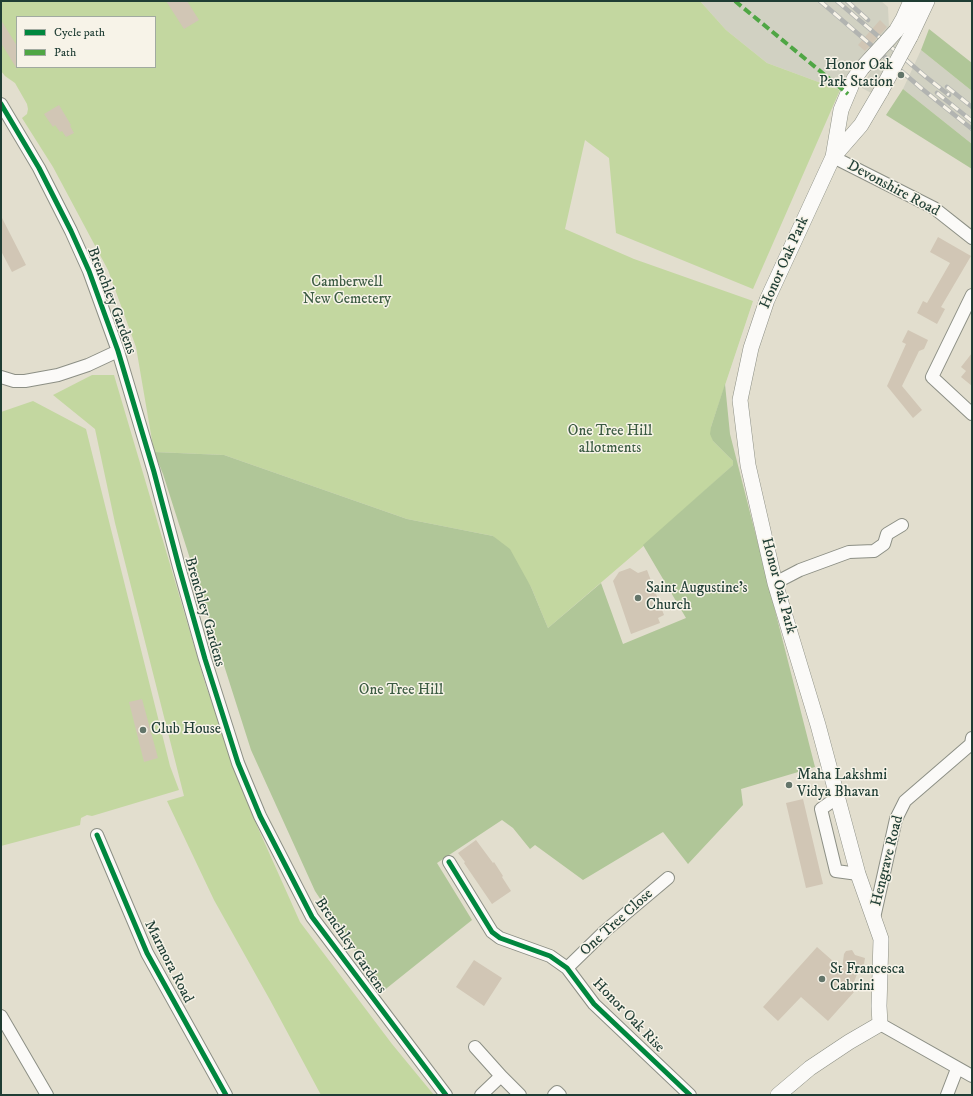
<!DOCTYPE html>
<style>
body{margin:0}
#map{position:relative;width:973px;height:1096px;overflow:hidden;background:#e2dece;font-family:"IM FELL DW Pica",serif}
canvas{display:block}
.frame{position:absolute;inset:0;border:2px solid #1f3d34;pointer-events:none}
.legend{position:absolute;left:16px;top:16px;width:140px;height:52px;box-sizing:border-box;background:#f7f3e8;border:1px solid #a1aaa0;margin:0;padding:5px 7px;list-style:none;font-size:12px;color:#1f3d34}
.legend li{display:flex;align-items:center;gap:8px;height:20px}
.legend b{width:20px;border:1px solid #a1aaa0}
</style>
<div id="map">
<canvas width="973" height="1096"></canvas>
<div class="frame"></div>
<ul class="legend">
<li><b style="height:5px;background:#00873e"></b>Cycle path</li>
<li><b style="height:5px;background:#4fa644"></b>Path</li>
</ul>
</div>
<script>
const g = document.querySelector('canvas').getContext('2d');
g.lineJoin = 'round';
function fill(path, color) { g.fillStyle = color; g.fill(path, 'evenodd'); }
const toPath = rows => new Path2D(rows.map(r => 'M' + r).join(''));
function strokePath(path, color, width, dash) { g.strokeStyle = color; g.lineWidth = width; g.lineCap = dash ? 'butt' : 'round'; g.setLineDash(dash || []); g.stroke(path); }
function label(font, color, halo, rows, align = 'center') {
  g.font = font + ' "IM FELL DW Pica",serif'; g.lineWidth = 3; g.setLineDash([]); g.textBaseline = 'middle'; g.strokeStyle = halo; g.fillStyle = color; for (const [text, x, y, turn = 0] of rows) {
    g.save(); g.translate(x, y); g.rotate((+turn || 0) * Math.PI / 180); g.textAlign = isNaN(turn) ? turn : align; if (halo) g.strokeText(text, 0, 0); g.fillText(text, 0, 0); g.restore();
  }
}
fill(toPath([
 [700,1,881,1,888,7,889,29,868,53,840,90,767,63,726,30],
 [902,34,903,37,873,94,862,88,876,61],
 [921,50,972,91,972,144,903,89]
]), '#d1d1c2');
fill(toPath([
 [1,1,700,1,726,30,767,63,840,90,753,289,616,233,609,158,585,140,565,229,634,259,753,301,711,427,713,441,733,461,733,465,653,538,548,628,531,587,493,536,407,519,224,455,154,452,136,347,108,270,53,167,22,118,27,114,28,109,27,104,15,83,5,76,1,71],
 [17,17,155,17,155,67,17,67],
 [92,375,114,375,206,686,258,828,300,922,392,1044,434,1095,321,1095,270,1000,214,900,167,801,184,796,115,523,95,429,53,395],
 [33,401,86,429,170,766,179,790,92,816,87,815,81,818,80,825,1,846,1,412]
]), '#c3d7a0');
fill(toPath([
 [929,29,972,63,972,91,921,50],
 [903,89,972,144,972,169,886,115],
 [725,384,730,434,815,767,741,789,743,805,688,864,663,832,583,880,535,845,530,849,513,828,502,820,437,863,472,920,382,992,315,891,251,750,163,474,154,452,224,455,407,519,493,536,510,549,531,587,548,628,601,583,623,644,686,618,643,545,733,465,733,461,713,441,710,434,711,427]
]), '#b0c698');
fill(toPath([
 [166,1,187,1,199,20,184,29],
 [1,20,17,46,17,69,1,43],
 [880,20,887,27,865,51,858,45],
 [59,105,71,125,70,126,74,133,66,137,62,131,60,132,55,125,53,127,44,114],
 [1,216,26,265,12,272,1,251],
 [938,237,971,256,941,307,945,309,937,324,917,313,923,301,927,303,950,263,930,252],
 [908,330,928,340,924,349,919,351,902,386,922,410,913,418,887,386,906,344,902,342],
 [972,353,972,386,961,377,966,371,961,367],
 [630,568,638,573,647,570,664,615,658,618,660,623,631,634,613,581,619,572],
 [142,699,158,758,144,762,129,702],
 [803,799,823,884,806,888,786,803],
 [476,840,493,863,494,862,503,876,502,877,511,891,492,904,464,863,465,862,458,853],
 [817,947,842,969,844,954,846,951,852,950,855,955,865,958,863,971,857,974,851,990,854,992,828,1021,801,997,778,1021,763,1007],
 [474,960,502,978,484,1006,456,987]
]), '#d1c6b5');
const minor = toPath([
 [1,104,39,168,71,231,89,271,118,351,154,472,179,567,205,659,238,763,260,816,312,917,446,1095],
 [833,157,934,208,972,238],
 [972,295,932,377,972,414],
 [1,377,14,381,25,381,58,375,88,365,118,351],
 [775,583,800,570,849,552,874,551,884,544,887,534,902,525],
 [838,797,821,809,836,871,858,874],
 [97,835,147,953,226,1095],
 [449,862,492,932,500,938,550,956,567,968,594,1004,690,1095],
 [874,918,896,819,905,801,971,744,972,738],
 [567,968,605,931,668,878],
 [1,1016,47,1095],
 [880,1024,972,1076],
 [475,1047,501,1076,481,1095],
 [501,1076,520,1095],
 [554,1095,557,1092,560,1095],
 [947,1095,957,1069]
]);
const major = toPath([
 [896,31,903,19,911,1],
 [910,37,927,1],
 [834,156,861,125,881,91],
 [778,1095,810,1068,849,1042,880,1024,879,1006,881,939,858,874,818,725,775,583,748,465,740,400,751,348,767,300,833,157,841,110,854,79,862,68]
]);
strokePath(minor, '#8c8f85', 14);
strokePath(major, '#8c8f85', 16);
strokePath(minor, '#fbfaf8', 12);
strokePath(major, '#fbfaf8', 15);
const rail = toPath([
 [820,1,921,88,972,129],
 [837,1,926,77,949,95],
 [847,1,868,20],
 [947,87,972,107],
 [937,93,972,121]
]);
strokePath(rail, '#b2b4b1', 4.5);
strokePath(rail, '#f7f3e8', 3, [9]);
const majorBridge = toPath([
 [862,68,896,31],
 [881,91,910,37]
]);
strokePath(majorBridge, '#8c8f85', 16, []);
strokePath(majorBridge, '#fbfaf8', 15);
strokePath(toPath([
 [735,1,848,94]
]), '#4fa644', 4, [8, 4]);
strokePath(toPath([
 [1,104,39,168,71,231,89,271,118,351,154,472,179,567,205,659,238,763,260,816,312,917,446,1095],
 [97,835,147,953,226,1095],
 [449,862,492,932,500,938,550,956,567,968,594,1004,690,1095]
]), '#00873e', 5);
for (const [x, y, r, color] of [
 [901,75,4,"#63756a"],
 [638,598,4,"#63756a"],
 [143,730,4,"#63756a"],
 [789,785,4,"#63756a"],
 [822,979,4,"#63756a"]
]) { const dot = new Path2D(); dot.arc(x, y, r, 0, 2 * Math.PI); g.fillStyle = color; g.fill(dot); strokePath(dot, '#f7f3e8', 1.5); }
label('15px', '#1f3d34', '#f7f3e8', [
 ["Honor Oak",893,66,"right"],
 ["Park Station",893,83,"right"],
 ["Saint Augustine's",646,589],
 ["Church",646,606],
 ["Club House",151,730],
 ["Maha Lakshmi",797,776],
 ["Vidya Bhavan",797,793],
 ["St Francesca",830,970],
 ["Cabrini",830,987]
], 'left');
label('15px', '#1f3d34', '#f7f3e8', [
 ["Devonshire Road",893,189,28],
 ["Honor Oak Park",785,263,-66],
 ["Brenchley Gardens",111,301,69],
 ["Honor Oak Park",778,586,75],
 ["Brenchley Gardens",204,612,74],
 ["Hengrave Road",888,861,-76],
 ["One Tree Close",617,923,-42],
 ["Brenchley Gardens",350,946,55],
 ["Marmora Road",168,962,63],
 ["Honor Oak Rise",628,1016,46]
]);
label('15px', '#3b5b42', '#f7f3e8', [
 ["Camberwell",347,283],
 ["New Cemetery",347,300],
 ["One Tree Hill",610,432],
 ["allotments",610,449],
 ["One Tree Hill",401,691]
]);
</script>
